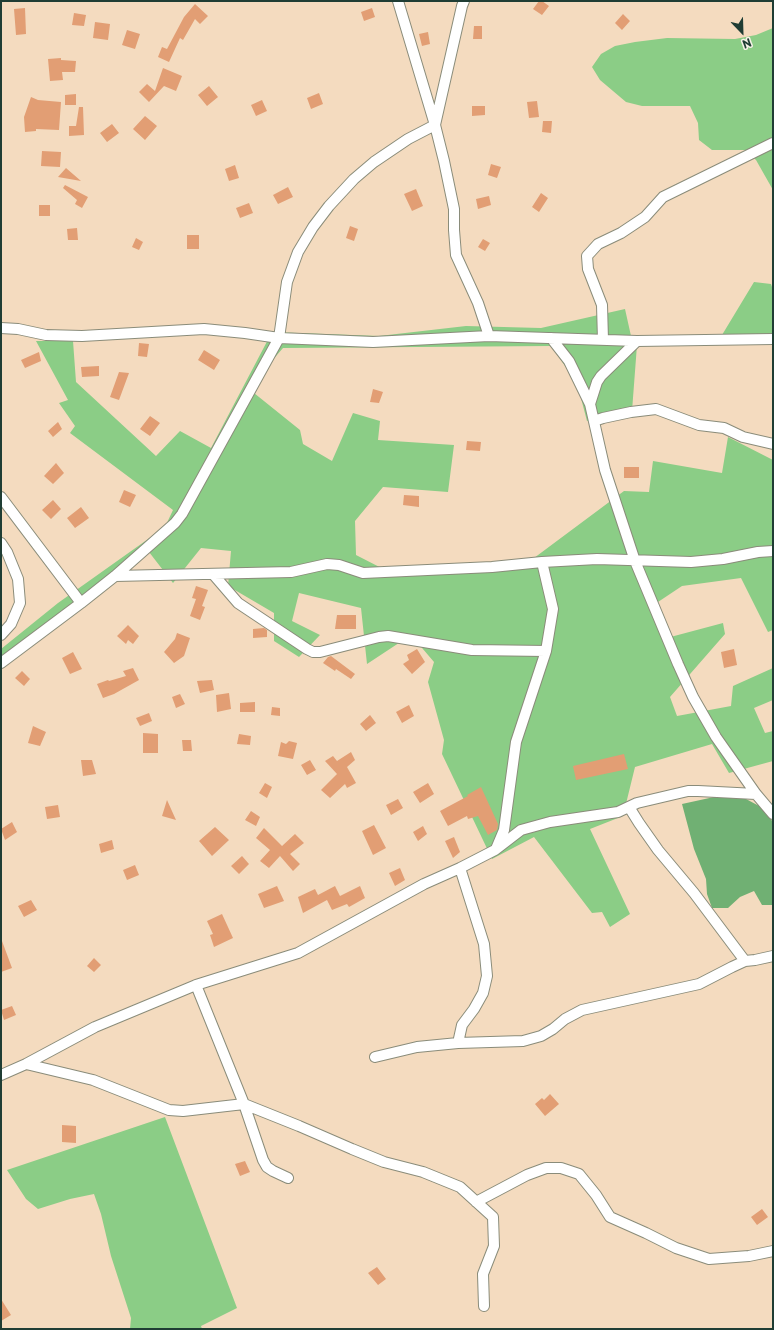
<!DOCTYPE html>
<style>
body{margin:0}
#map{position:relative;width:774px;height:1330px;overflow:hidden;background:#f4dbbf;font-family:"Playpen Sans",sans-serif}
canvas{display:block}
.frame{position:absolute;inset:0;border:2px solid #1f3d34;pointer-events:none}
.north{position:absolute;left:722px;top:12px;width:40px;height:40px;-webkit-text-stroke:3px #f7f3e8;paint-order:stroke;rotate:157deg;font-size:11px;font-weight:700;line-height:16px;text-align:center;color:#1f3d34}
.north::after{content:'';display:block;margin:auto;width:14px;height:18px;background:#1f3d34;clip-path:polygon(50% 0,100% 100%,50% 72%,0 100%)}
</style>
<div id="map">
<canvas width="774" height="1330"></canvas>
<div class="frame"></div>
<div class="north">N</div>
</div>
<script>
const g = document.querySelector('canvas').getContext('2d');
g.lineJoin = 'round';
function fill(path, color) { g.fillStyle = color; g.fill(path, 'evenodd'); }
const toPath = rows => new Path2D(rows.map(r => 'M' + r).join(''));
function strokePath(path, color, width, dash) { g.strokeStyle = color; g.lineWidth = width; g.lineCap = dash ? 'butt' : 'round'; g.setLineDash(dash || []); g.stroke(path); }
fill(toPath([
 [773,28,773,190,756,160,745,150,712,150,699,140,698,123,690,106,642,106,626,102,600,80,592,67,601,54,615,46,635,42,667,38,735,39,756,35],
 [754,282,771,284,773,290,773,345,637,345,632,411,587,421,577,383,551,346,283,348,264,370,254,393,300,430,303,444,332,461,353,413,380,421,378,440,454,445,448,492,383,487,355,521,356,555,397,576,530,561,624,491,649,492,653,461,722,473,728,437,773,460,773,630,768,632,741,578,682,586,649,608,663,639,723,623,725,634,670,697,677,716,731,706,733,686,773,668,773,700,754,708,765,733,773,731,773,761,729,773,712,744,635,767,623,816,590,829,630,914,610,927,602,912,592,913,534,837,492,859,442,754,444,740,428,682,434,662,411,635,367,664,361,608,299,593,292,621,320,635,299,657,274,641,274,613,228,586,231,551,201,548,173,583,149,552,1,666,1,649,58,603,165,527,173,510,70,433,75,426,59,403,68,400,36,341,73,341,76,382,156,456,180,431,211,448,272,332,379,336,466,326,541,328,625,309,631,336,722,335],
 [165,1117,237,1308,201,1326,202,1329,130,1329,131,1318,111,1256,101,1214,94,1194,70,1199,38,1209,26,1199,7,1170]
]), '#8bcd86');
fill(toPath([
 [714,797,746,799,761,807,773,822,773,905,762,905,754,891,740,897,728,908,712,908,707,894,706,879,694,849,682,804]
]), '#70b073');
fill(toPath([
 [539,1,542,1,549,6,542,15,533,9],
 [195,4,208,16,200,24,195,19,183,40,180,38,169,62,158,57,162,47,167,49,184,17],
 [25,8,26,34,16,35,14,9],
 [372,8,375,17,364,21,361,12],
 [74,13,86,15,84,26,72,25],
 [623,14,630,21,622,30,615,23],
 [95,22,110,24,108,40,93,38],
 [474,26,482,26,482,39,473,39],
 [127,30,140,34,135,49,122,45],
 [428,32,430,44,422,46,419,34],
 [61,58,61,60,76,61,75,72,62,72,63,80,50,81,48,59],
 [163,68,182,76,176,91,164,86,149,102,139,92,147,84,155,91],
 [209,86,218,97,207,106,198,95],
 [319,93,323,104,311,109,307,98],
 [76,94,76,105,65,105,65,95],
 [31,97,38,100,61,102,59,130,36,129,36,131,25,132,24,117],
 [262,100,267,111,256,116,251,105],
 [537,101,539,117,529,118,527,102],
 [472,106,485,106,485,115,472,116],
 [79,107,83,107,84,135,69,136,69,126,76,126],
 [145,116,157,126,145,140,133,129],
 [543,121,552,121,551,133,542,132],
 [112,124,119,133,107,142,100,133],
 [42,151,61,152,60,167,41,166],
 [491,164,501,167,497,178,488,175],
 [235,165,239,178,229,181,225,169],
 [66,168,81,181,58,177],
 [65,185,88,197,82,208,75,204,77,200,63,188],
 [288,187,293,197,278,204,273,195],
 [416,189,423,206,412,211,404,194],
 [541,193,548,198,539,212,532,207],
 [489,196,491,205,478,209,476,199],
 [249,203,253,213,240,218,236,208],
 [39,205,50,205,50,216,39,216],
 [350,226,358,229,354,241,346,238],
 [77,228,78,240,68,240,67,229],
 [187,235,199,235,199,249,187,249],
 [136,238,143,242,139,250,132,247],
 [483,239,490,243,485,251,478,247],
 [139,343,149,344,147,357,138,356],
 [204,350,220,360,214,370,198,360],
 [39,352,41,361,25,368,21,360],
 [99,366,99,376,82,377,81,367],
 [119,372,129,373,119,400,110,397],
 [373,389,383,392,379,403,370,402],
 [150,416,160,423,150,436,140,429],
 [58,422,62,429,53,437,48,431],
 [467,441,481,442,480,451,466,450],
 [56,463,64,473,53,484,44,476],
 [624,467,639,467,639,478,624,478],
 [124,490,136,495,130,507,119,502],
 [404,495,419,496,419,507,403,505],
 [53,500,61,509,51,519,42,510],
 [81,507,89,518,75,528,67,518],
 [196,586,208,590,202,606,205,607,200,620,190,616,196,599,192,598],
 [337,615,356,615,356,629,335,629],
 [128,625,139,636,133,644,128,640,126,644,117,636],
 [264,628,267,630,267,637,253,638,253,629],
 [177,633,190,638,184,656,174,663,164,652,175,639],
 [417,649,425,662,412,674,403,664,409,660,407,655],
 [734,649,737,665,724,668,721,652],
 [73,652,82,669,70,674,62,658],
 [331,656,355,674,351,679,336,669,335,671,323,663,328,657],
 [133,668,139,680,114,694,103,698,97,684,108,680,109,681,126,676,123,671],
 [22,671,30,679,24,686,15,678],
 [212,680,214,690,200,693,197,681],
 [229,693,231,709,217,712,216,695],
 [180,694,185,704,176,708,172,697],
 [255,702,255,712,240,712,240,703],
 [409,705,414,716,402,723,396,712],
 [272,707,280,708,280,716,271,715],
 [149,713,152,721,140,726,136,718],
 [370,715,376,723,366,731,360,724],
 [33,726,46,732,40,746,28,743],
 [143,733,158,734,158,753,143,753],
 [239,734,251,736,250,745,237,744],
 [182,740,191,740,192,751,183,751],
 [289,741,297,743,293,759,278,756,281,742,286,744],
 [351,752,355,760,347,767,356,783,347,788,345,784,330,798,321,790,337,774,325,761,333,756,337,761],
 [624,754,628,769,576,780,573,766],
 [81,760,92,760,96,774,83,776],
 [310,760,316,770,307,775,301,765],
 [265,783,272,787,267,798,259,793],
 [428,783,434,794,420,803,413,792],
 [481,787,498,824,497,830,488,835,478,816,468,819,467,816,448,826,440,811,468,796,467,795],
 [398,799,403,808,391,815,386,805],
 [167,800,176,820,162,816],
 [58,805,60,817,47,819,45,807],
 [251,811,260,817,256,826,245,820],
 [12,822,17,832,5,840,1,829],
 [374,825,386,848,373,855,362,831],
 [423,826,427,834,418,841,413,832],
 [215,827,229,840,212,856,199,841],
 [264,828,282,846,295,834,304,843,290,854,300,864,293,871,280,856,269,868,260,861,270,850,256,838],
 [454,837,460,852,453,858,445,841],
 [112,840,114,849,101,853,99,844],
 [242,856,249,864,239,874,231,866],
 [135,865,139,875,127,880,123,870],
 [400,868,405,880,395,886,389,873],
 [277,886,284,901,264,908,258,894],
 [335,886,340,896,360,886,365,898,349,907,347,904,332,910,327,900,303,913,298,897,315,889,318,895],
 [31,900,37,910,24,917,18,906],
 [222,914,233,938,214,947,210,935,213,934,207,921],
 [1,941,2,941,12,968,1,972],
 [94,958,101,965,94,972,87,966],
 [12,1006,16,1015,4,1020,1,1010],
 [550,1094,559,1104,545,1116,535,1104,542,1098,544,1100],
 [62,1125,76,1126,76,1143,62,1142],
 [245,1161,250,1172,240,1176,235,1164],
 [762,1209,768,1217,757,1225,751,1217],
 [377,1267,386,1279,378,1285,368,1273],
 [1,1299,11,1315,1,1321]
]), '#e29e74');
const minor = toPath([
 [398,1,435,125,444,161,454,209,454,230,456,255,478,303,489,336],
 [1,328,18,329,46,335,82,336,204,329,245,333,279,338,373,342,489,336,637,341,773,339],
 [551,338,569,361,590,404,605,470,635,561,678,664,693,697,716,737,756,794,773,814],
 [603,340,602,305,588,269,587,256,598,244,621,233,645,217,663,197,773,143],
 [590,404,597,382,601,376,637,341],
 [594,421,603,418,631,412,656,409,699,425,724,428,743,437,773,444],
 [1,497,81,603],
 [1,543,7,552,18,579,20,603,11,624,1,635],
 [213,574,238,603,307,649,313,652,320,652,379,637,388,636,472,650,546,651],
 [115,576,291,572,327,564,339,565,363,573,492,567,542,562,597,559,691,562,723,559,758,552,773,551],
 [1,663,81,603,115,576,175,523,182,514,279,338,287,282,298,252,313,227,329,206,354,179,374,162,408,139,435,125,462,6,464,1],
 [629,807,639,823,658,850,694,893,745,961],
 [496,849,504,830,516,742,546,651,553,609,542,562],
 [196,985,244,1104,263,1160,267,1167,273,1171,288,1178],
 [458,1043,462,1025,474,1009,483,993,487,976,484,944,460,868],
 [375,1057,417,1047,458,1043,523,1041,541,1036,553,1029,565,1019,582,1010,699,984,732,967,745,961,755,960,773,956],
 [26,1064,93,1080,169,1110,183,1111,244,1104,299,1126,352,1149,384,1162,423,1172,460,1187,493,1217,494,1246,483,1274,484,1306],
 [1,1075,26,1064,95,1027,196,985,298,953,424,884,460,868,495,850,521,830,550,822,618,812,637,803,688,791,698,791,756,794],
 [476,1202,527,1175,546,1168,561,1168,579,1174,596,1195,610,1217,646,1233,676,1248,709,1259,749,1256,773,1251]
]);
strokePath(minor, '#8a8c7a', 12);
strokePath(minor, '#fff', 10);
</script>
